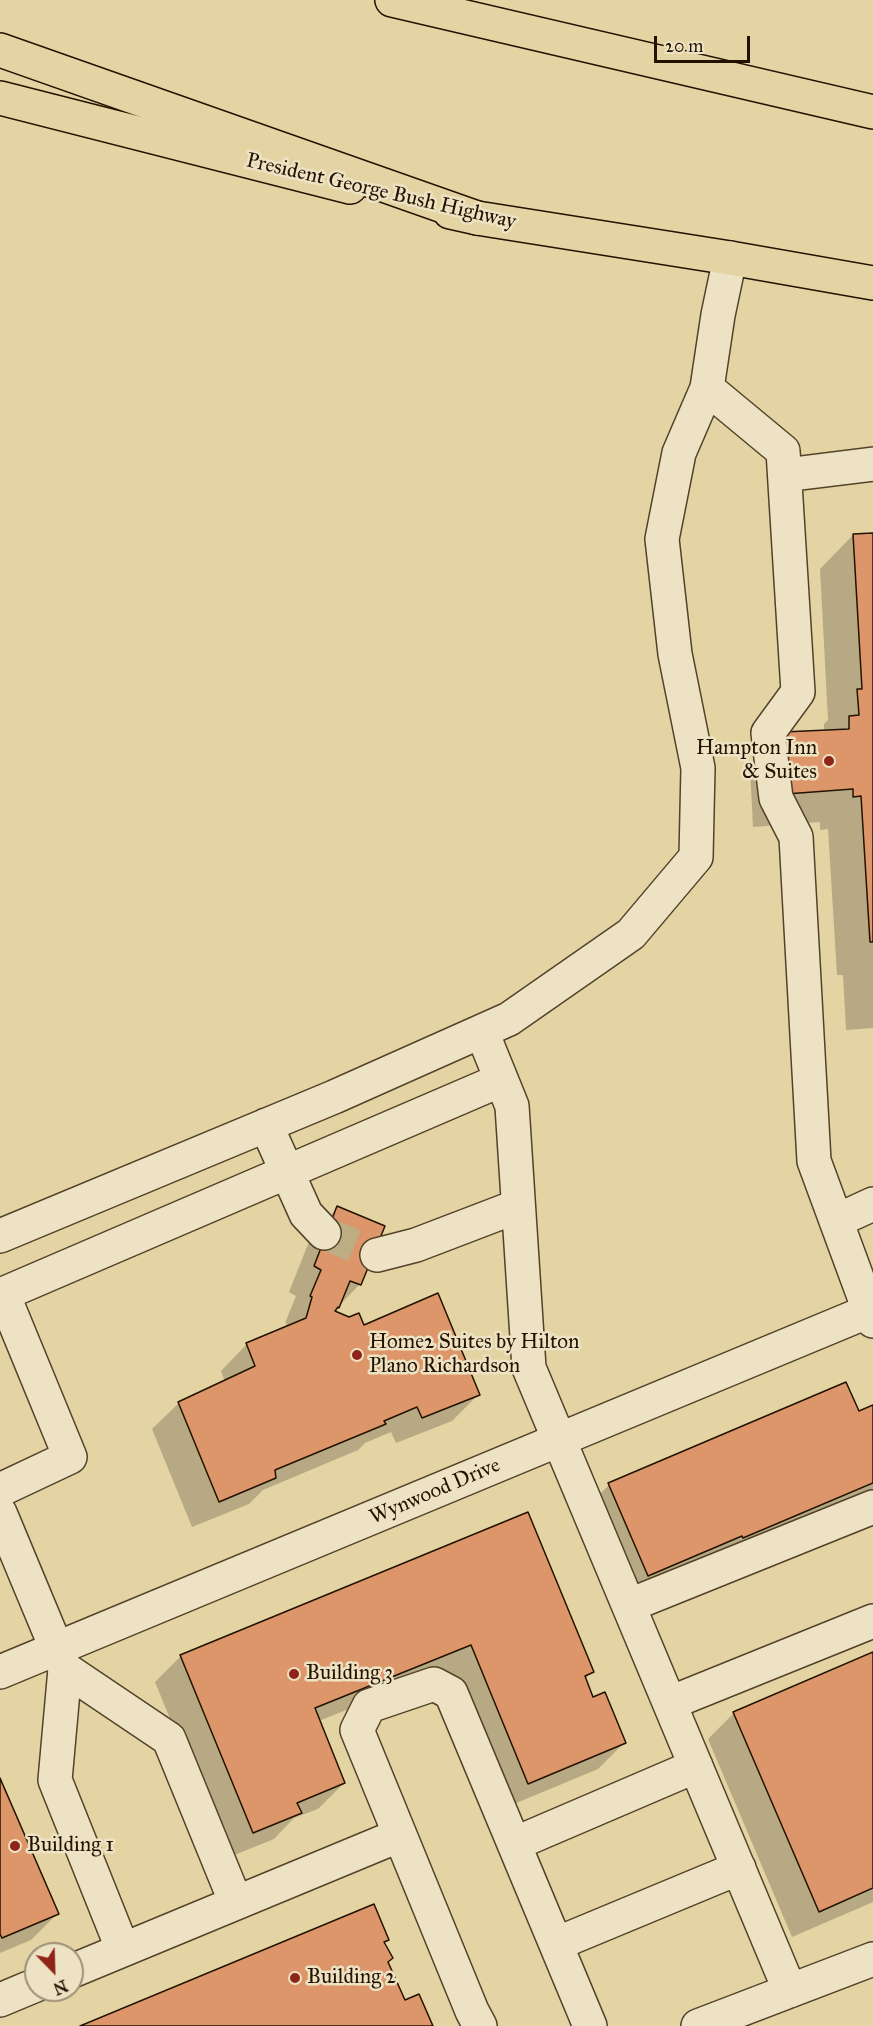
<!DOCTYPE html>
<style>
body{margin:0}
#map{position:relative;width:873px;height:2026px;overflow:hidden;background:#e4d4a4;font-family:"IM FELL Great Primer",serif}
canvas{display:block}
.north{position:absolute;left:24px;top:1942px;width:60px;height:60px;box-sizing:border-box;background:#ede3c4;border:2px solid #9c8f76;border-radius:50%;rotate:157deg;font-size:16px;font-weight:700;line-height:24px;text-align:center;color:#231200}
.north::after{content:'';display:block;margin:auto;width:21px;height:27px;background:#8f2418;clip-path:polygon(50% 0,100% 100%,50% 72%,0 100%)}
.scale{position:absolute;left:654px;top:36px;width:96px;height:27px;box-sizing:border-box;border:3px solid #231200;border-top:0;padding-left:8px;font-size:18px;line-height:21px;white-space:nowrap;color:#231200;-webkit-text-stroke:4px #ede3c4;paint-order:stroke}
</style>
<div id="map">
<canvas width="873" height="2026"></canvas>
<div class="north">N</div>
<div class="scale">20 m</div>
</div>
<script>
const g = document.querySelector('canvas').getContext('2d');
g.lineJoin = 'round';
function fill(path, color) { g.fillStyle = color; g.fill(path, 'evenodd'); }
const toPath = rows => new Path2D(rows.map(r => 'M' + r).join(''));
function strokePath(path, color, width, dash) { g.strokeStyle = color; g.lineWidth = width; g.lineCap = dash ? 'butt' : 'round'; g.setLineDash(dash || []); g.stroke(path); }
function label(font, color, halo, rows, align = 'center') {
  g.font = font + ' "IM FELL Great Primer",serif'; g.lineWidth = 5; g.setLineDash([]); g.textBaseline = 'middle'; g.strokeStyle = halo; g.fillStyle = color; for (const [text, x, y, turn = 0] of rows) {
    g.save(); g.translate(x, y); g.rotate((+turn || 0) * Math.PI / 180); g.textAlign = isNaN(turn) ? turn : align; if (halo) g.strokeText(text, 0, 0); g.fillText(text, 0, 0); g.restore();
  }
}
fill(toPath([
 [873,534,873,1028,846,1030,843,975,837,975,828,829,820,830,820,822,753,827,750,768,784,734,824,732,824,724,828,720,820,569,853,535],
 [338,1208,360,1284,333,1312,478,1395,452,1421,396,1443,391,1432,365,1443,358,1450,263,1490,249,1504,192,1527,152,1429,179,1403,225,1382,221,1371,247,1344,285,1328,287,1323,285,1323,296,1296,289,1292,312,1234],
 [873,1407,873,1497,621,1601,583,1511,609,1485,858,1413],
 [527,1514,592,1672,585,1679,593,1698,624,1743,598,1769,502,1809,445,1670,319,1721,344,1783,318,1809,294,1818,274,1839,227,1858,155,1682,181,1656],
 [873,1653,873,1902,792,1937,708,1739,734,1713],
 [0,1782,57,1914,31,1940,0,1953]
]), '#0003');
const building = toPath([
 [873,533,873,942,870,942,861,796,853,797,853,789,786,794,783,732,849,729,849,716,859,715,857,689,862,689,853,534,873,533],
 [337,1206,385,1226,361,1285,350,1281,339,1308,338,1307,335,1311,349,1317,359,1313,364,1325,438,1293,480,1395,422,1418,417,1407,384,1421,386,1424,275,1470,276,1478,219,1502,178,1402,255,1366,246,1343,306,1318,312,1297,310,1296,321,1270,314,1266,337,1206],
 [846,1382,859,1411,873,1405,873,1483,743,1538,742,1536,648,1576,608,1483,846,1382],
 [528,1512,594,1672,585,1676,593,1697,605,1692,626,1743,528,1784,471,1645,315,1708,345,1783,297,1803,302,1813,253,1833,180,1655,528,1512],
 [873,1652,873,1888,819,1912,733,1712,873,1652],
 [0,1778,59,1914,2,1938,0,1934,0,1778],
 [374,1904,389,1940,384,1942,393,1958,388,1962,405,2000,419,1994,433,2026,80,2026,374,1904]
]);
fill(building, '#dc966a');
strokePath(building, '#231200', 1.5);
strokePath(toPath([
 [324,1233,377,1255]
]), '#bdad83', 33, [33, 16]);
const minor = toPath([
 [730,258,718,315,707,388,783,451,798,692,768,733,776,798,796,837,814,1161,873,1321],
 [785,475,873,464],
 [482,1032,512,1106,529,1368,790,1991],
 [266,1125,306,1214,324,1233],
 [836,1221,873,1204],
 [0,1236,334,1097,509,1019,631,934,696,857,698,768,675,654,662,539,679,453,707,388],
 [377,1255,416,1245,518,1206],
 [0,1490,70,1457,3,1294,501,1080],
 [0,1513,65,1669,55,1780,123,1950],
 [630,1605,873,1507],
 [65,1669,169,1739,236,1903],
 [0,1672,869,1311],
 [670,1703,873,1621],
 [514,1844,696,1766],
 [556,1944,739,1868],
 [72,1971,400,1835],
 [0,2000,36,1985],
 [480,2026,472,2011,357,1730,369,1706,434,1684,451,1693,590,2026],
 [698,2026,873,1959]
]);
const major = toPath([
 [0,98,350,187],
 [450,212,477,218,730,258,873,283]
]);
const highway = toPath([
 [392,0,873,112],
 [0,50,477,218]
]);
strokePath(minor, '#534229', 36);
strokePath(major, '#231200', 36);
strokePath(highway, '#231200', 36);
strokePath(minor, '#ede3c4', 33);
strokePath(major, '#e4d4a4', 33);
strokePath(highway, '#e4d4a4', 33);
for (const [x, y, r, color] of [
 [829,761,6,"#8f2418"],
 [357,1355,6,"#8f2418"],
 [294,1674,6,"#8f2418"],
 [15,1846,6,"#8f2418"],
 [295,1978,6,"#8f2418"]
]) { const dot = new Path2D(); dot.arc(x, y, r, 0, 2 * Math.PI); g.fillStyle = color; g.fill(dot); strokePath(dot, '#ede3c4', 2); }
label('21px', '#231200', '#ede3c4', [
 ["President George Bush Highway",381,192,13],
 ["Wynwood Drive",435,1492,-23]
]);
label('21px', '#231200', '#ede3c4', [
 ["Hampton Inn",817,749,"right"],
 ["& Suites",817,773,"right"],
 ["Home2 Suites by Hilton",369,1343],
 ["Plano Richardson",369,1367],
 ["Building 3",306,1674],
 ["Building 1",27,1846],
 ["Building 2",307,1978]
], 'left');
</script>
